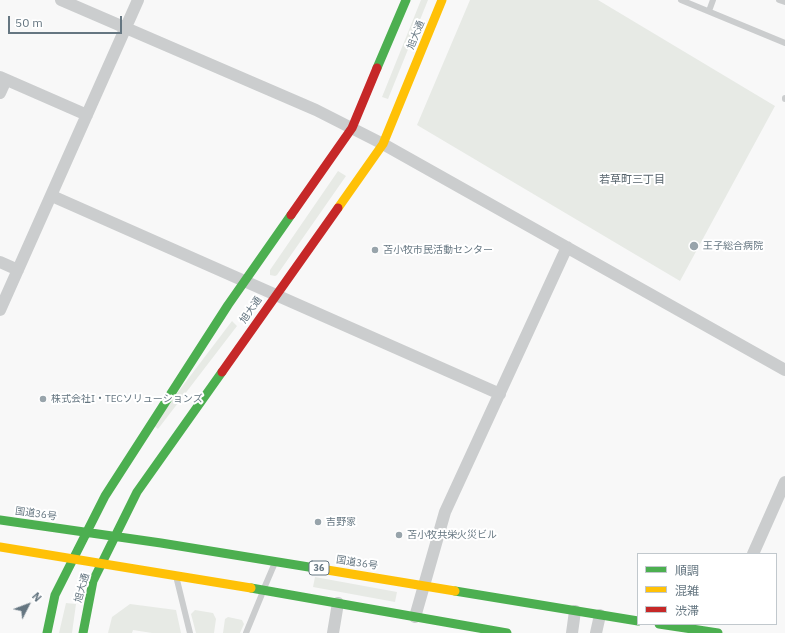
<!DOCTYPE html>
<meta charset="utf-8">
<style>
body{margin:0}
#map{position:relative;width:785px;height:633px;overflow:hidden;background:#f8f8f8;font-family:"IBM Plex Sans","Noto Sans JP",sans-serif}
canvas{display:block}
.legend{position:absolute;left:637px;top:553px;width:140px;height:72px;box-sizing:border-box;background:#fff;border:1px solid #c1c8cd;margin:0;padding:5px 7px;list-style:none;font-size:12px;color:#657681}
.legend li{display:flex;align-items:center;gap:8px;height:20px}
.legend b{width:20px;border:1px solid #c1c8cd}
.north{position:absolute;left:8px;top:585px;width:40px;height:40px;-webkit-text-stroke:3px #fff;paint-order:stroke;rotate:48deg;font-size:11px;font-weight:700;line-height:16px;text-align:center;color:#657681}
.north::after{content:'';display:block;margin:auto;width:14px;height:18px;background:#657681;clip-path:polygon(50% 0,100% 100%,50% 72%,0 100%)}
.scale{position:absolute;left:8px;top:16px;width:114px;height:18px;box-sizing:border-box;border:2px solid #657681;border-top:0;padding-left:5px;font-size:12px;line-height:14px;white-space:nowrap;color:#657681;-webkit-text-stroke:3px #fff;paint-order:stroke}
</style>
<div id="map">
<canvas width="785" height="633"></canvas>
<ul class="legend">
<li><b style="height:5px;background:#4caf50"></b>順調</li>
<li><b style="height:5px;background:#ffc107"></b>混雑</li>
<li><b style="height:5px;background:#c62828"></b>渋滞</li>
</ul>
<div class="north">N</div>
<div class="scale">50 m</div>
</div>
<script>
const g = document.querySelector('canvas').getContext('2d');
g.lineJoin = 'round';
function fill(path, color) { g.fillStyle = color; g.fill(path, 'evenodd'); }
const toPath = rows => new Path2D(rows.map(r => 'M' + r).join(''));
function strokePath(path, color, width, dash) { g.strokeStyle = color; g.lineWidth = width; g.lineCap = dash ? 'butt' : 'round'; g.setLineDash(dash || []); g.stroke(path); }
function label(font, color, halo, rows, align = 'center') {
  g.font = font + ' "IBM Plex Sans","Noto Sans JP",sans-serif'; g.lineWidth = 4; g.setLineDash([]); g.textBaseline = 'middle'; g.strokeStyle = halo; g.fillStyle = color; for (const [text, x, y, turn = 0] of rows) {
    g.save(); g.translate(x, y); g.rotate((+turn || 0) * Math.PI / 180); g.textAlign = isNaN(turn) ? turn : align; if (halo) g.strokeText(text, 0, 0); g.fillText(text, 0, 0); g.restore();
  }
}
fill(toPath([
 [421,0,428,0,388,99,382,97],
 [470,0,598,0,775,106,680,281,417,125],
 [338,171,346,176,277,275,275,276,270,275,270,270],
 [232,321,237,326,158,429,153,425],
 [315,577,397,592,395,602,313,587],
 [66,603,76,604,72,633,59,633],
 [130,604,176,610,181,633,152,633,133,630,132,633,108,633,112,617],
 [195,610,213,613,216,619,214,633,196,633,191,614],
 [228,617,242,620,244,624,240,633,223,633,225,619]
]), '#e7eae5');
strokePath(toPath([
 [681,0,785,43],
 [779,0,785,2],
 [709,11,713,0],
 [785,98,785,99],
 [177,580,190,633],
 [265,586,274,565],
 [246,633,262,594]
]), '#cbcdce', 6);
strokePath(toPath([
 [61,0,316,110,383,144,785,370],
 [0,77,87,115],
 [0,93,6,80],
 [52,196,500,394],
 [0,262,18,270],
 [0,310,138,0],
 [753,554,785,482],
 [415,617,445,512,567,247],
 [333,633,338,603],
 [572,633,575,611],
 [596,633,600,615]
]), '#cbcdce', 12);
strokePath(toPath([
 [377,68,406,0],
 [0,520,161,543,321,569],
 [251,588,507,633],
 [455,591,638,621],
 [659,624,718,633],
 [47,633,55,595,105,496,228,305,291,215],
 [83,633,93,581,137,492,222,372]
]), '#4caf50', 9);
strokePath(toPath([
 [338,208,383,144,442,0],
 [0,547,251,588],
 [321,569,455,591]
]), '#ffc107', 9);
strokePath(toPath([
 [291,215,352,128,377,68],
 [222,372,338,208]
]), '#c62828', 9);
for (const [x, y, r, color] of [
 [694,246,5,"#98a4ab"],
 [375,250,4,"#98a4ab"],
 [43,399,4,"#98a4ab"],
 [318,522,4,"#98a4ab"],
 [399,535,4,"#98a4ab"]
]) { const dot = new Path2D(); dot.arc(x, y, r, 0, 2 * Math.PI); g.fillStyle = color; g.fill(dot); strokePath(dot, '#fff', 1.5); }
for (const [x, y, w] of [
 [319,568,20]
]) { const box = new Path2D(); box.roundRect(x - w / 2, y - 7, w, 14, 3); g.fillStyle = '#fff'; g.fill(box); strokePath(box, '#657681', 1); }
label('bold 9px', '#657681', null, [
 ["36",319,568]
]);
label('10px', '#657681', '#fff', [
 ["旭大通",416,35,-68],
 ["旭大通",251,310,-55],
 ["国道36号",36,514,8],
 ["国道36号",357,563,9],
 ["旭大通",82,588,-74]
]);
label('10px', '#657681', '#fff', [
 ["王子総合病院",703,246],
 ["苫小牧市民活動センター",383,250],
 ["株式会社I・TECソリューションズ",51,399],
 ["吉野家",326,522],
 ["苫小牧共栄火災ビル",407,535]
], 'left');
label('11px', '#56646c', '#fff', [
 ["若草町三丁目",632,180]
]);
</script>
